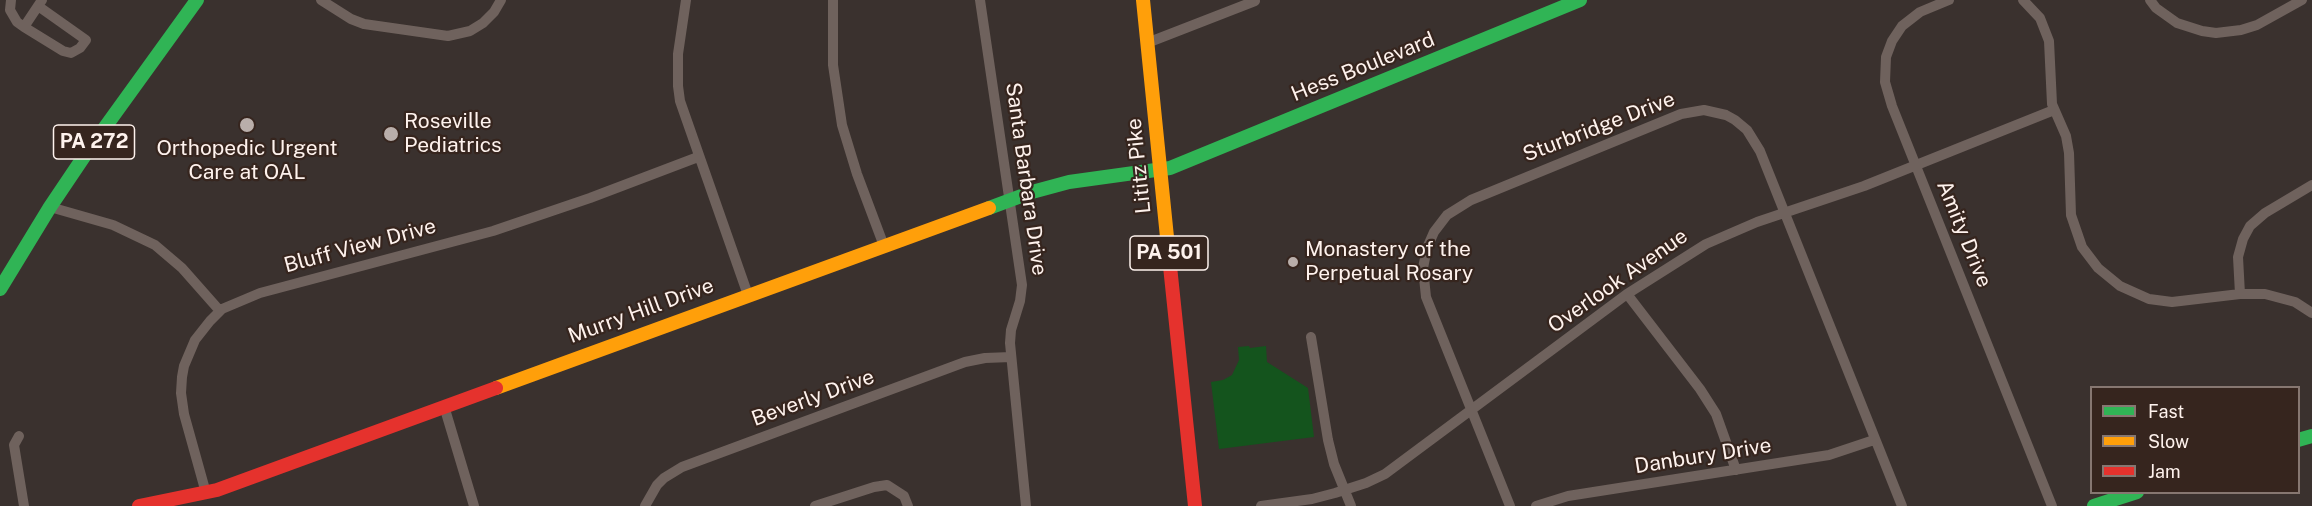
<!DOCTYPE html>
<style>
body{margin:0}
#map{position:relative;width:2312px;height:506px;overflow:hidden;background:#3a312e;font-family:"Public Sans",sans-serif}
canvas{display:block}
.legend{position:absolute;left:2090px;top:386px;width:210px;height:108px;box-sizing:border-box;background:#36251e;border:2px solid #867771;margin:0;padding:8px 10px;list-style:none;font-size:18px;color:#fef2ed}
.legend li{display:flex;align-items:center;gap:12px;height:30px}
.legend b{width:30px;border:2px solid #867771}
</style>
<div id="map">
<canvas width="2312" height="506"></canvas>
<ul class="legend">
<li><b style="height:8px;background:#30b455"></b>Fast</li>
<li><b style="height:8px;background:#ff9f0a"></b>Slow</li>
<li><b style="height:8px;background:#e5322d"></b>Jam</li>
</ul>
</div>
<script>
const g = document.querySelector('canvas').getContext('2d');
g.lineJoin = 'round';
function fill(path, color) { g.fillStyle = color; g.fill(path, 'evenodd'); }
const toPath = rows => new Path2D(rows.map(r => 'M' + r).join(''));
function strokePath(path, color, width, dash) { g.strokeStyle = color; g.lineWidth = width; g.lineCap = dash ? 'butt' : 'round'; g.setLineDash(dash || []); g.stroke(path); }
function label(font, color, halo, rows, align = 'center') {
  g.font = font + ' "Public Sans",sans-serif'; g.lineWidth = 4.5; g.setLineDash([]); g.textBaseline = 'middle'; g.strokeStyle = halo; g.fillStyle = color; for (const [text, x, y, turn = 0] of rows) {
    g.save(); g.translate(x, y); g.rotate((+turn || 0) * Math.PI / 180); g.textAlign = isNaN(turn) ? turn : align; if (halo) g.strokeText(text, 0, 0); g.fillText(text, 0, 0); g.restore();
  }
}
fill(toPath([
 [1249,346,1250,348,1266,346,1267,362,1308,388,1314,437,1219,449,1211,382,1223,380,1232,375,1239,360,1238,347]
]), '#14541d');
strokePath(toPath([
 [11,0,10,10,17,22,24,27],
 [321,0,351,19,364,24,448,36,470,31,483,23,494,12,501,0],
 [686,0,678,54,678,86,680,101,748,295],
 [833,0,833,65,842,125,857,174,884,246],
 [980,0,1022,285,1020,301,1011,330,1010,343,1026,506],
 [1949,0,1920,12,1902,26,1892,41,1886,57,1885,82,1892,106,2052,506],
 [2023,0,2040,18,2049,41,2052,104,2066,136,2069,153,2071,215,2082,247,2098,268,2120,286,2149,299,2172,302,2240,294,2265,294,2295,302,2312,313],
 [2150,0,2156,8,2177,23,2202,31,2216,33,2241,30,2257,25,2302,0],
 [38,6,86,40,80,48,71,53,63,51,24,27,42,0],
 [1147,43,1255,1],
 [50,207,113,225,155,245,182,268,220,311],
 [1627,294,1700,389,1716,414,1736,470],
 [2240,294,2238,257,2243,239,2250,226,2265,213,2312,185],
 [1311,337,1328,440,1334,464,1351,506],
 [444,406,474,506],
 [19,436,14,445,24,506],
 [206,493,184,414,181,393,182,377,184,366,195,340,210,321,222,309,260,293,493,231,590,198,698,157],
 [645,506,657,485,664,478,682,467,965,362,985,358,1011,357],
 [815,506,874,487,887,485,904,496,908,506],
 [1261,506,1312,499,1335,493,1366,483,1385,474,1627,294,1706,244,1757,222,1864,186,2054,110],
 [1510,506,1426,297,1423,268,1427,248,1434,232,1447,215,1471,200,1681,114,1704,110,1726,115,1735,120,1747,130,1760,151,1902,506],
 [1536,506,1568,496,1829,455,1874,440]
]), '#6f625d', 10);
strokePath(toPath([
 [989,208,1032,192,1069,182,1170,168,1580,0],
 [0,289,50,207,85,155,197,0],
 [2298,440,2312,436],
 [2094,506,2137,492]
]), '#30b455', 14);
strokePath(toPath([
 [1143,0,1168,247],
 [496,388,989,208]
]), '#ff9f0a', 14);
strokePath(toPath([
 [1168,247,1195,506],
 [139,506,217,490,496,388]
]), '#e5322d', 14);
for (const [x, y, r, color] of [
 [247,125,8,"#b9aeaa"],
 [391,134,8,"#b9aeaa"],
 [1293,262,6,"#b9aeaa"]
]) { const dot = new Path2D(); dot.arc(x, y, r, 0, 2 * Math.PI); g.fillStyle = color; g.fill(dot); strokePath(dot, '#36251e', 2); }
for (const [x, y, w] of [
 [94,142,81],
 [1169,253,78]
]) { const box = new Path2D(); box.roundRect(x - w / 2, y - 17, w, 34, 4.5); g.fillStyle = '#36251e'; g.fill(box); strokePath(box, '#fef2ed', 1.5); }
label('bold 20px', '#fef2ed', null, [
 ["PA 272",94,142],
 ["PA 501",1169,253]
]);
label('21px', '#fef2ed', '#36251e', [
 ["Hess Boulevard",1363,67,-22],
 ["Sturbridge Drive",1599,127,-21],
 ["Lititz Pike",1139,166,-96],
 ["Santa Barbara Drive",1026,179,82],
 ["Amity Drive",1964,234,68],
 ["Bluff View Drive",360,246,-15],
 ["Overlook Avenue",1618,281,-35],
 ["Murry Hill Drive",641,311,-20],
 ["Beverly Drive",813,398,-20],
 ["Danbury Drive",1703,456,-9]
]);
label('21px', '#fef2ed', '#36251e', [
 ["Roseville",404,122],
 ["Pediatrics",404,146],
 ["Orthopedic Urgent",247,149,"center"],
 ["Care at OAL",247,173,"center"],
 ["Monastery of the",1305,250],
 ["Perpetual Rosary",1305,274]
], 'left');
</script>
